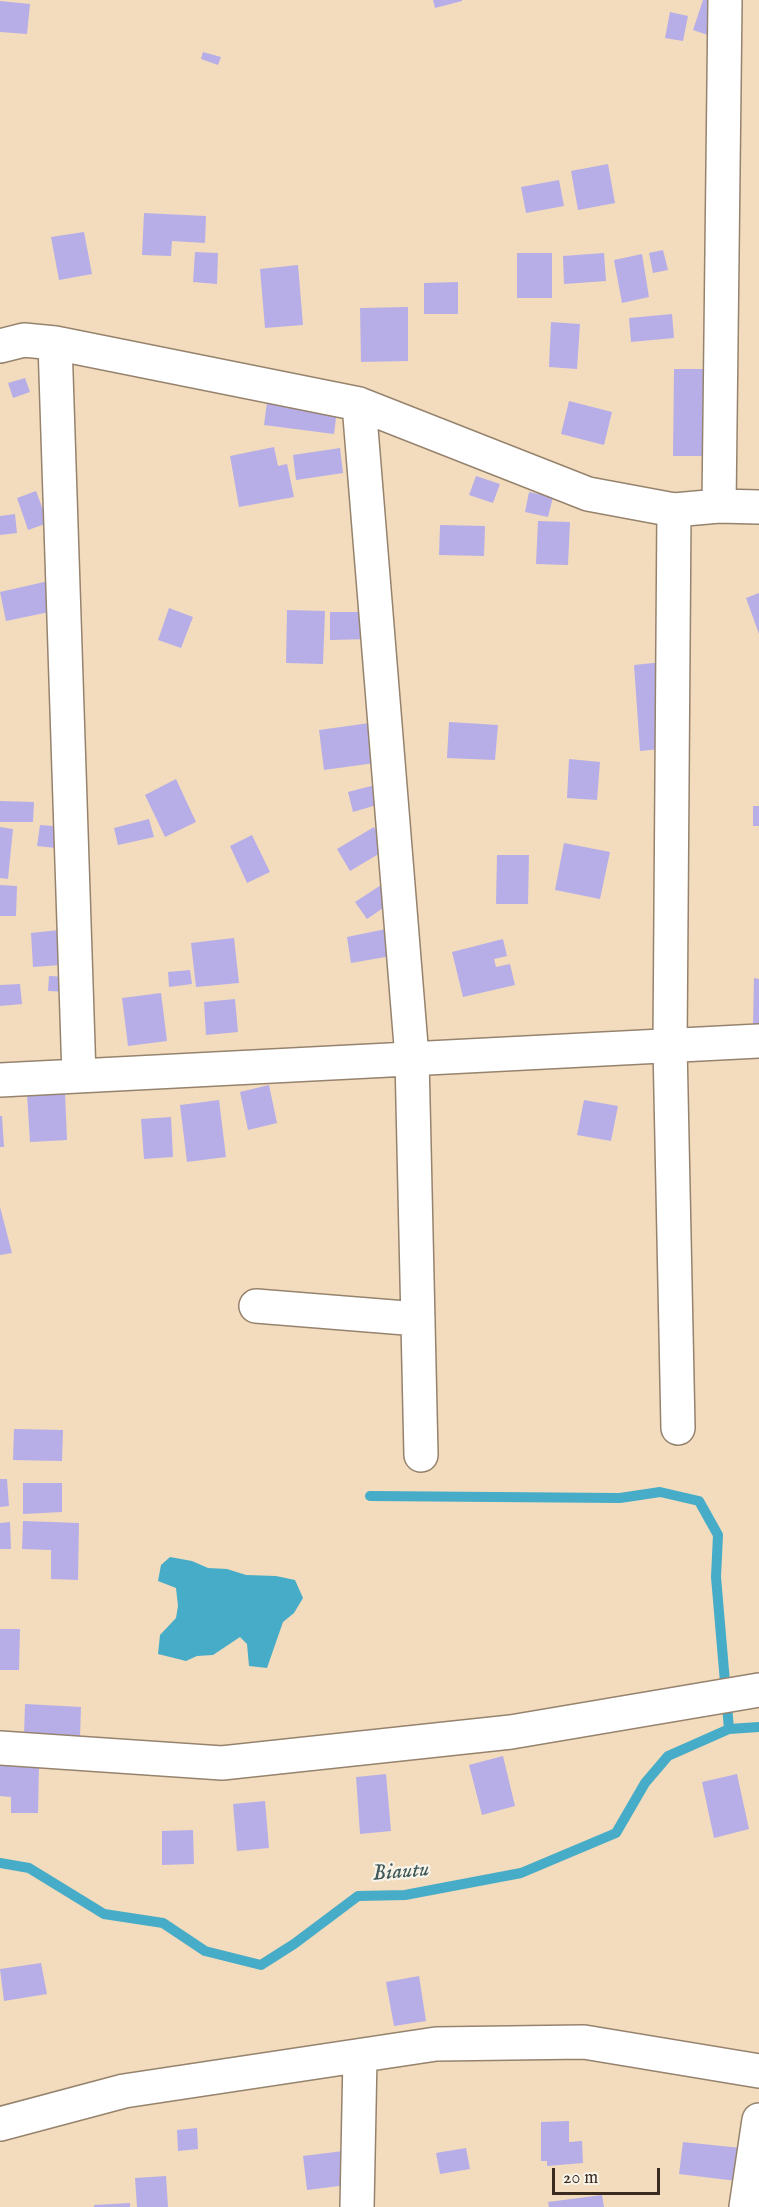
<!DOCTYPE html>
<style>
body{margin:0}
#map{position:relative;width:759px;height:2207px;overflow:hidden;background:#f2dcbd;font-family:"IM FELL English",serif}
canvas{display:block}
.scale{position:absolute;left:552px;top:2168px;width:108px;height:27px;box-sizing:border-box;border:3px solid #3b2a1e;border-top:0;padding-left:8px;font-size:18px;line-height:21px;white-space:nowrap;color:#3b2a1e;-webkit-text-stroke:4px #f7f3e8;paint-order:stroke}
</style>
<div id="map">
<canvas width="759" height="2207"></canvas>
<div class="scale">20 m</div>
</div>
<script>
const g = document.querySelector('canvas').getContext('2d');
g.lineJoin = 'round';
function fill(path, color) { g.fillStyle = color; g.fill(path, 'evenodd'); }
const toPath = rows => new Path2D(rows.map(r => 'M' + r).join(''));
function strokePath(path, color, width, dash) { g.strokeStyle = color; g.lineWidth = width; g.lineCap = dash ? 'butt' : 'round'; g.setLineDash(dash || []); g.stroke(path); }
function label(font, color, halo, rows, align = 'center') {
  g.font = font + ' "IM FELL English",serif'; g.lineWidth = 4.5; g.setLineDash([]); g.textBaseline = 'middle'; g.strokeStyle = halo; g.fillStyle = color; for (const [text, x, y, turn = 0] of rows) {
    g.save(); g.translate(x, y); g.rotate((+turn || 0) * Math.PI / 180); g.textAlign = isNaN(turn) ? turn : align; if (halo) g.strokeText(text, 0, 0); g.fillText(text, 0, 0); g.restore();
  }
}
fill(toPath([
 [170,1557,192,1561,208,1568,227,1569,246,1575,276,1576,295,1580,303,1598,294,1613,283,1622,267,1668,249,1666,247,1644,240,1637,213,1655,197,1656,186,1661,158,1654,160,1635,176,1618,178,1606,176,1588,158,1581,161,1565]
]), '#47acc7');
strokePath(toPath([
 [370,1496,620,1498,660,1492,699,1501,718,1535,716,1577,729,1729],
 [0,1863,29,1868,104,1914,163,1923,205,1951,261,1965,294,1944,358,1896,405,1895,521,1873,616,1833,645,1783,668,1756,729,1729,759,1727]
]), '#47acc7', 10);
fill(toPath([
 [433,0,462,0,462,1,435,8],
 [703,0,714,0,743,9,732,43,693,30],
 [0,1,30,4,27,34,0,32],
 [670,12,688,16,683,41,665,38],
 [203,52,221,57,218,65,201,59],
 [608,164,615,203,578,210,571,171],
 [559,180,564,206,526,213,521,187],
 [144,213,206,216,205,243,172,241,171,256,142,255],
 [84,232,92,274,59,280,51,237],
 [663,250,668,270,653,273,649,253],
 [195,252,218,253,217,284,193,282],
 [517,253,552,253,552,298,517,298],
 [604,253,606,281,564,284,563,256],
 [642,254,649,297,622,303,614,260],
 [298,265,303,325,265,328,260,269],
 [458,282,458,314,424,314,424,283],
 [408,307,408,361,361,362,360,308],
 [672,314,674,338,631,342,629,318],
 [551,322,580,324,577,369,549,367],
 [674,369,719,369,718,456,673,456],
 [25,378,30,392,13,398,8,383],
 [569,401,612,412,604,445,561,434],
 [267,402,337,410,334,434,264,425],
 [274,447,278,466,287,464,294,497,239,507,230,456],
 [340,448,343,473,296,480,293,455],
 [476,476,500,484,493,503,469,495],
 [36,491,48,523,28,530,17,498],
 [529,492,553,497,548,517,525,512],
 [15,514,17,533,0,535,0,516],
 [538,521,570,522,568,565,536,564],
 [440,525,485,526,484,556,439,555],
 [53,580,59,610,6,621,0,592],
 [759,593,759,634,746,598],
 [169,608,193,617,181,648,158,640],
 [287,610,325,611,323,664,286,663],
 [330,612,371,612,371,639,330,640],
 [663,662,670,748,640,751,634,665],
 [377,722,382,762,324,770,319,730],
 [449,722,498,725,495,760,447,758],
 [569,759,600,762,597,800,567,798],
 [176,779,196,822,165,837,145,795],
 [375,785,380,804,353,812,348,792],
 [0,801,34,802,33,822,0,822],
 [753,806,759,806,759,826,753,826],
 [149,819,154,837,118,845,114,828],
 [40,825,67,827,65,849,37,846],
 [0,827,13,829,8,879,0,878],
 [374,827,387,849,350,871,337,849],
 [252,835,270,872,247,883,230,846],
 [564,843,610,852,600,899,555,890],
 [497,855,529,855,528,904,496,904],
 [0,885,17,886,16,916,0,916],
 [381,885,392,902,367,919,355,902],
 [386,929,391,956,351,963,347,937],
 [59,930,61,965,33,967,31,933],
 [234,938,239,983,196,987,191,943],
 [503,939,507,956,494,959,496,967,510,964,515,985,463,997,452,952],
 [190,970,192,984,169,987,168,972],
 [49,976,70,977,69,992,48,991],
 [754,978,759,979,759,1024,753,1024],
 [20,984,22,1004,0,1006,0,985],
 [161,993,167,1041,128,1046,122,998],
 [235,999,238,1032,206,1035,204,1002],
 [269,1085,277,1123,248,1130,240,1092],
 [65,1092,67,1140,30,1142,27,1094],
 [219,1100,226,1157,187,1162,180,1105],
 [584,1100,618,1106,611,1141,577,1135],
 [0,1116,2,1116,4,1147,0,1147],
 [171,1117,173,1157,144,1159,141,1119],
 [0,1207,12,1253,0,1255],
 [14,1429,63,1430,62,1461,13,1460],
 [0,1479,7,1479,9,1506,0,1507],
 [23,1483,62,1483,62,1512,23,1514],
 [23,1521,79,1523,78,1580,51,1579,51,1550,22,1549],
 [10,1522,11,1549,0,1549,0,1523],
 [0,1629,20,1629,19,1670,0,1670],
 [25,1704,81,1707,80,1737,24,1735],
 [503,1756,515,1806,482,1815,469,1765],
 [0,1765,39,1765,38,1813,11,1813,11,1797,0,1796],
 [386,1774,391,1831,360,1834,356,1777],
 [737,1774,749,1829,714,1838,702,1782],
 [265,1801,269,1848,237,1851,233,1804],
 [193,1830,194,1864,162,1865,162,1831],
 [41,1963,47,1994,4,2001,0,1969],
 [419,1976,426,2021,394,2026,386,1982],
 [569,2121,569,2142,582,2141,583,2163,547,2166,547,2161,541,2161,541,2122],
 [197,2128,198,2149,178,2151,177,2130],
 [683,2142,741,2148,737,2181,679,2174],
 [466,2148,470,2169,440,2174,436,2153],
 [343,2151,347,2185,307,2190,303,2156],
 [166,2176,168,2207,137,2207,135,2178],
 [602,2195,604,2207,549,2207,548,2202],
 [130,2203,130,2207,94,2207,94,2205]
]), '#b7aee8');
const minor = toPath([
 [55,343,79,1076],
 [0,346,24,340,55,343,359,404,588,494,674,510,719,506,759,507],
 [359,404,412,1058,421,1455],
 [719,506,725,0],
 [674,510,670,1045,678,1428],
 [0,1080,759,1041],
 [256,1306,418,1319],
 [0,1748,222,1763,511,1732,759,1690],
 [0,2124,124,2091,436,2044,584,2042,759,2071],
 [357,2207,360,2057],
 [746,2207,759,2120]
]);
strokePath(minor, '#96836e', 36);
strokePath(minor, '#fff', 33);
label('italic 22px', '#3f5859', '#f7f3e8', [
 ["Biautu",401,1873,-5]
]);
</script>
